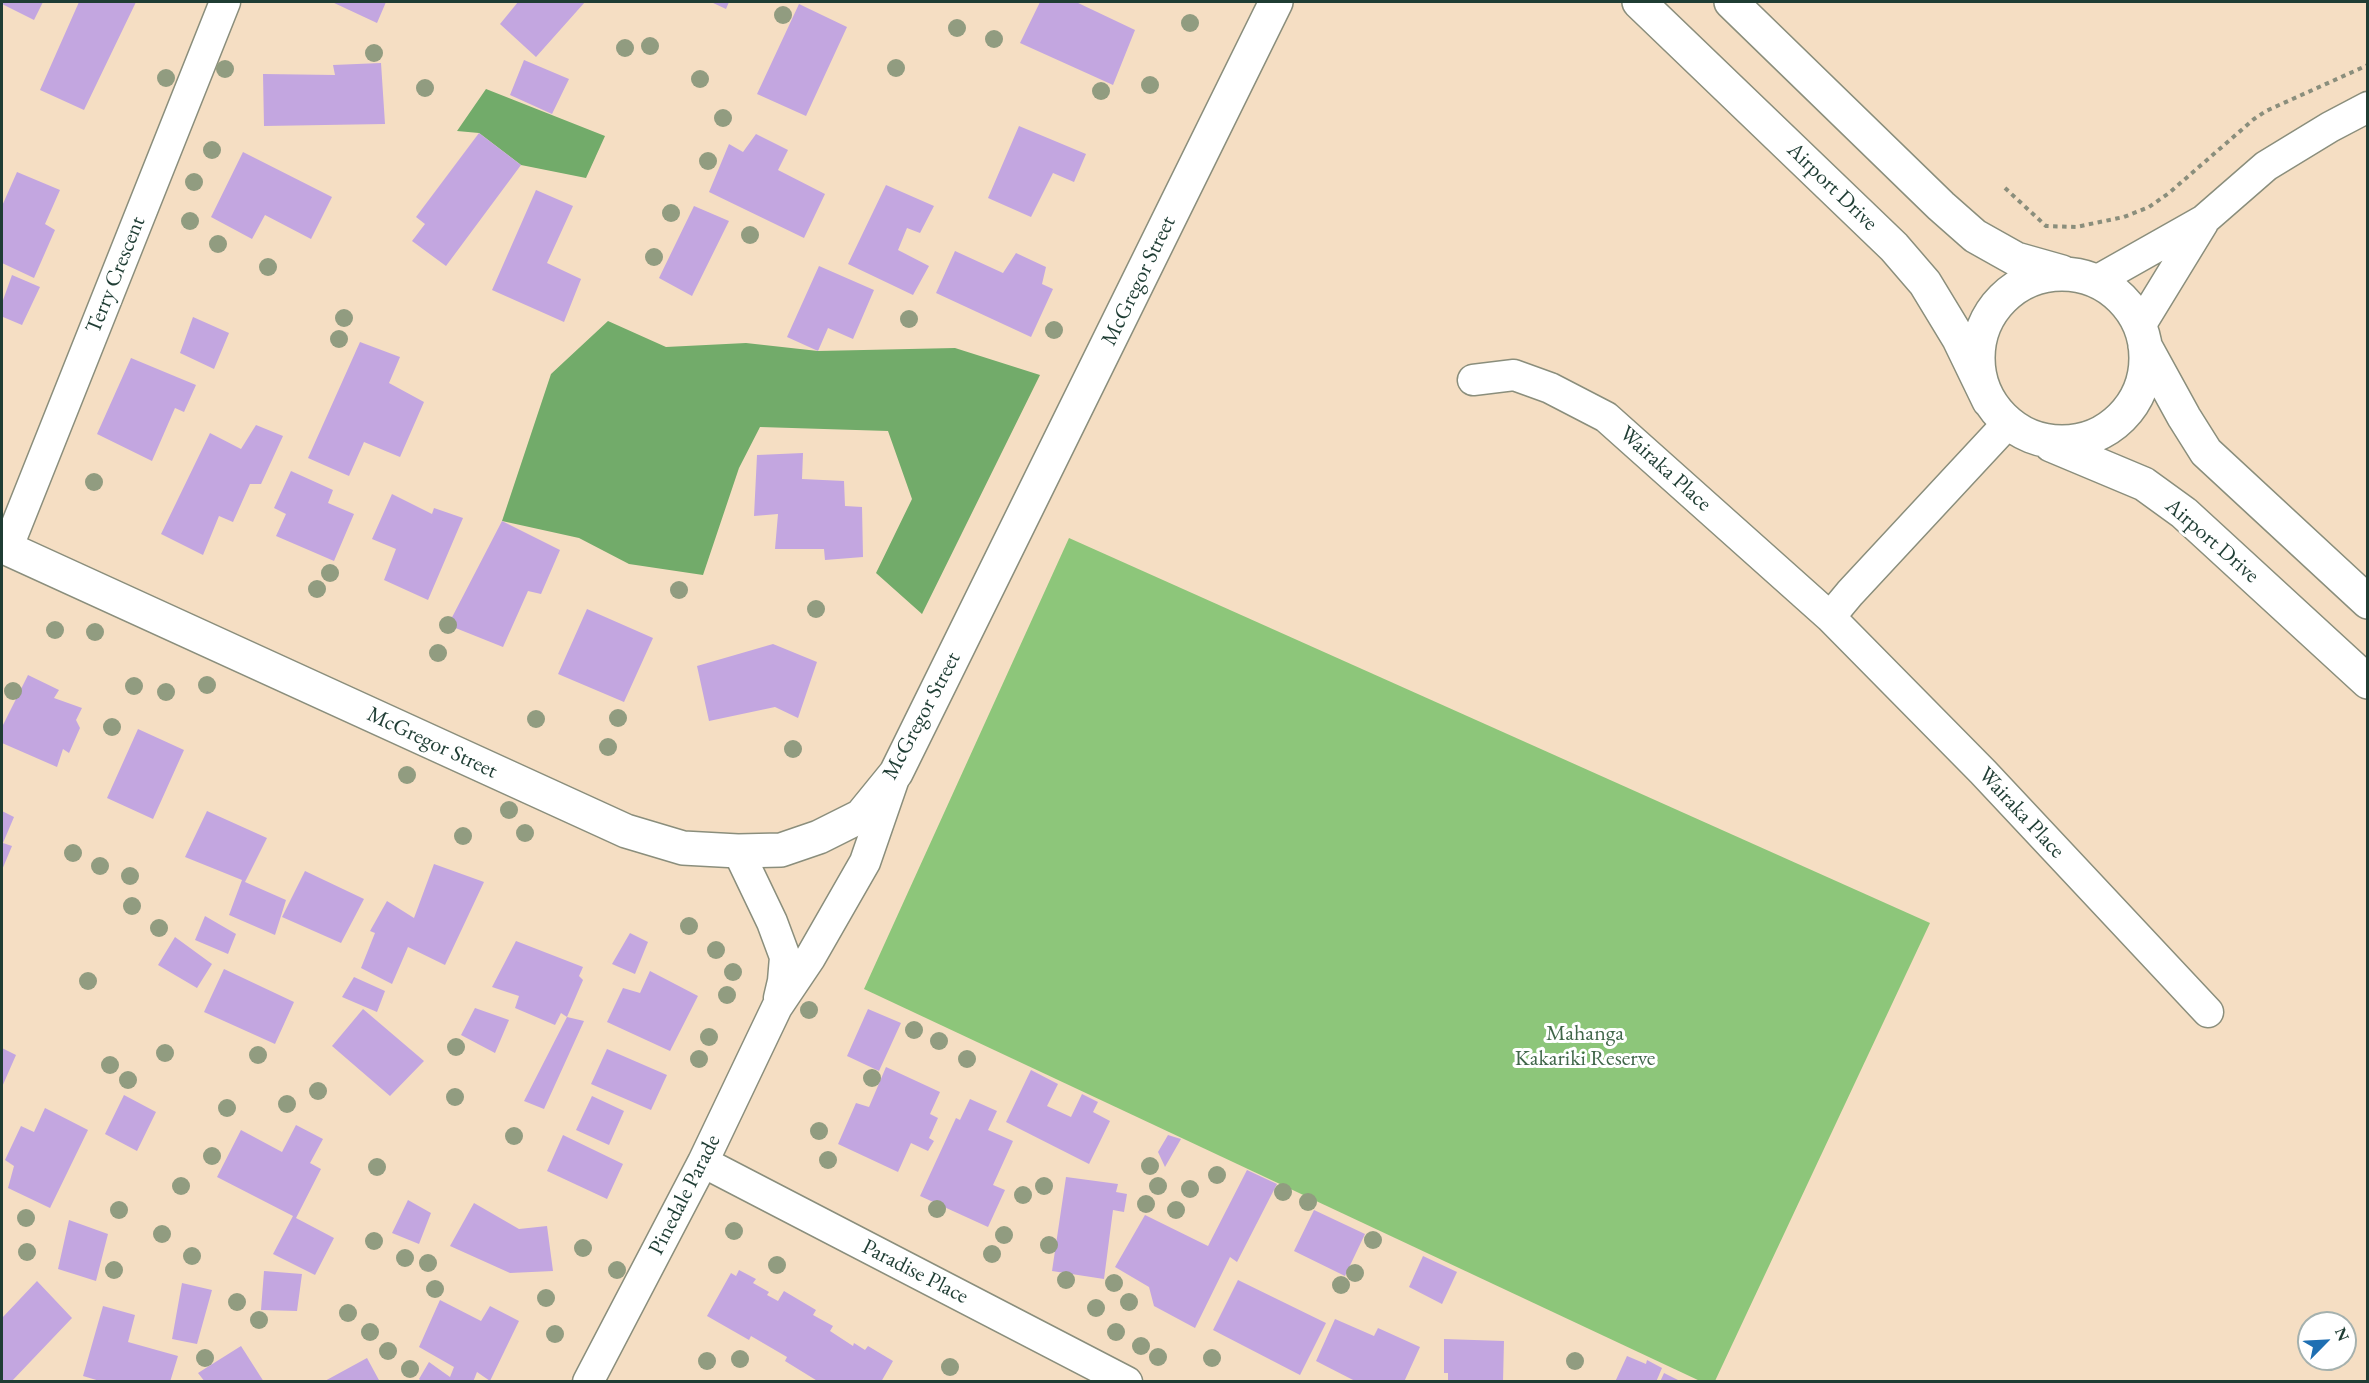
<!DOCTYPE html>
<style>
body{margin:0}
#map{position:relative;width:2369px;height:1383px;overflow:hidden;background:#f5dec3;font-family:"EB Garamond",serif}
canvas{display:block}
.frame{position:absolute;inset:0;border:3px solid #1f3d34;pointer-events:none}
.north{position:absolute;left:2297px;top:1311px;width:60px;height:60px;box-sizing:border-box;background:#fff;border:2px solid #a5b1ae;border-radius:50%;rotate:66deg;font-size:16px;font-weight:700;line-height:24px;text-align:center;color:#1f3d34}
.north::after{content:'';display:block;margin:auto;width:21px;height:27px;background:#1f6fb2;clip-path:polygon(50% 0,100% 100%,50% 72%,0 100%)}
</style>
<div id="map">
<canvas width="2369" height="1383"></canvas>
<div class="frame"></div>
<div class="north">N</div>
</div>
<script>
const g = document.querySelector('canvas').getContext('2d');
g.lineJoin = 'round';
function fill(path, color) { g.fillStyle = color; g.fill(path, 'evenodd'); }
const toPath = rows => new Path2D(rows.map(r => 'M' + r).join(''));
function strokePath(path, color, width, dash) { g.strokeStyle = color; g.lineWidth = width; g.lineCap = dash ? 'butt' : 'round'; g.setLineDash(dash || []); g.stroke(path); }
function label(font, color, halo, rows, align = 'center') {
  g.font = font + ' "EB Garamond",serif'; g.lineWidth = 6; g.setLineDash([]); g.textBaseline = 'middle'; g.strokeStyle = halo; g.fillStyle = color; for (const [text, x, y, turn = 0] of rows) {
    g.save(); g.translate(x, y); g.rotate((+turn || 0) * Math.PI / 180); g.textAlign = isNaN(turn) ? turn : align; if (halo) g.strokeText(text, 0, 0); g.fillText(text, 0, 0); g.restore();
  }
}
fill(toPath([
 [1069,538,1930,923,1715,1381,1700,1381,864,989]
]), '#8dc67a');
fill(toPath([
 [486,89,605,136,586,178,521,165,479,133,457,131],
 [608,321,666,347,746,343,818,351,955,348,1040,375,922,614,876,573,912,499,888,431,760,427,739,468,703,575,629,564,579,538,502,521,551,374]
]), '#72ab6a');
fill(toPath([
 [2,2,43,2,34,20,2,4],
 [79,2,136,2,84,110,40,90],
 [332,2,386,2,377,23],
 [518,2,585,2,536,57,500,24],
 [711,2,729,2,726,9],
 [1040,2,1076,2,1135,30,1113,85,1020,43],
 [799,4,847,27,806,116,757,94],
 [524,60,569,79,552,114,510,95],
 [381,63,385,124,264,126,263,74,335,75,333,65],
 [1019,126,1086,154,1074,182,1053,173,1031,217,988,198],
 [479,133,521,165,446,266,412,241,425,224,416,217],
 [756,134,788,150,778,170,825,194,804,238,709,192,729,144,743,152],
 [243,152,332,197,311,239,265,215,252,239,211,217],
 [17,172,60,190,45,224,55,230,34,278,2,263,2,206],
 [886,185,934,206,920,233,907,228,898,250,929,266,913,295,848,264],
 [536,190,573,206,547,263,581,279,564,322,492,290],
 [694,206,729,221,692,296,659,278],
 [955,251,1003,273,1016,253,1046,267,1042,284,1053,289,1031,337,936,293],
 [819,266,874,290,853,339,828,328,818,351,787,337],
 [12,275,40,287,22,325,3,317,2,321,2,303],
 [193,317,229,333,214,369,180,353],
 [360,342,400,357,389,383,424,402,400,457,364,442,349,476,308,458],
 [131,358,196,385,184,412,175,408,152,461,97,434],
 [256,425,283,436,261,484,250,484,233,522,219,516,203,555,161,534,210,433,241,449],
 [803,453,802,479,844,481,845,506,862,507,863,557,825,560,824,549,775,549,778,514,754,516,757,455],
 [291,471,333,490,328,503,354,514,334,561,276,536,286,514,274,508],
 [392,494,432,514,434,508,463,518,428,600,384,580,396,549,372,539],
 [502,521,560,550,541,594,528,591,503,647,448,625],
 [587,609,653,638,624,702,558,674],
 [773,644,817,662,798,718,775,707,709,721,697,666],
 [28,675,59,690,54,698,82,708,76,720,80,728,69,753,63,749,57,767,2,743,2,727],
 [138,729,184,750,153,819,107,798],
 [2,811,14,817,3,843,12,846,2,870],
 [207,811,267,838,245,882,286,900,275,935,229,915,242,880,185,857],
 [434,864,484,882,445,965,408,947,392,984,361,968,375,933,370,931,387,901,414,918],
 [305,871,364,899,341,943,282,917],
 [205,916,236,934,228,954,195,940],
 [630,933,648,942,635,974,612,964],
 [175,937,212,964,197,988,158,965],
 [516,941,583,967,579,976,583,980,567,1017,584,1021,544,1109,524,1101,567,1017,561,1013,555,1025,515,1008,519,996,492,987],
 [224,969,294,1002,275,1044,204,1012],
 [650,971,698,996,670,1051,607,1022,623,988,640,993],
 [354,977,385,991,377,1012,342,997],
 [475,1008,509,1020,495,1053,461,1035],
 [363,1009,424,1061,390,1096,332,1046],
 [868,1009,901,1023,879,1071,847,1056],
 [2,1048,16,1055,2,1087],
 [607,1049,667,1075,651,1110,591,1084],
 [886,1067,940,1092,930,1114,938,1118,929,1138,934,1141,928,1151,911,1143,898,1172,838,1144,856,1103,869,1107],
 [1031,1070,1058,1084,1047,1106,1071,1117,1082,1094,1098,1102,1093,1112,1110,1121,1089,1164,1006,1122],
 [124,1095,156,1112,137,1151,105,1134],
 [592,1096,624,1111,609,1145,576,1130],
 [970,1099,997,1111,988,1130,1013,1141,993,1185,1005,1190,988,1227,920,1196,956,1118,960,1120],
 [45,1108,88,1130,50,1208,8,1188,14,1166,5,1160,21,1126,34,1132],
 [296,1125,323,1139,310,1163,321,1169,296,1218,334,1238,315,1275,273,1254,293,1216,217,1177,241,1130,282,1152],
 [563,1135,623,1164,607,1199,547,1171],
 [1168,1135,1181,1139,1165,1167,1158,1152],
 [1247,1170,1277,1184,1237,1262,1230,1257,1195,1328,1154,1306,1149,1287,1115,1267,1145,1215,1208,1246],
 [1066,1177,1118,1184,1116,1192,1127,1194,1124,1212,1113,1210,1104,1279,1052,1271],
 [408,1200,431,1213,419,1244,392,1233],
 [474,1203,519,1229,547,1226,553,1271,510,1273,450,1246],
 [1314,1210,1365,1234,1345,1276,1294,1251],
 [69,1220,108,1234,96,1281,58,1269],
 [1423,1256,1457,1272,1442,1304,1409,1287],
 [739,1270,756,1279,753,1283,769,1292,767,1295,778,1301,784,1291,816,1310,813,1315,833,1326,830,1331,853,1346,854,1343,865,1350,868,1346,893,1361,881,1382,819,1382,785,1361,787,1357,751,1336,749,1340,707,1316,731,1273,736,1276],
 [264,1271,302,1274,297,1311,261,1310],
 [1238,1280,1326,1323,1300,1375,1213,1330],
 [37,1281,72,1318,11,1382,2,1382,2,1318],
 [182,1283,212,1290,197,1344,172,1339],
 [440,1300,481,1321,490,1306,519,1321,490,1381,477,1372,473,1382,422,1382,419,1379,429,1362,450,1377,454,1367,419,1347],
 [103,1306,135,1315,128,1342,178,1356,170,1382,103,1382,83,1376],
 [1335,1319,1374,1336,1378,1328,1420,1347,1404,1382,1357,1382,1316,1361],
 [1444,1339,1504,1341,1503,1382,1448,1382,1448,1373,1444,1373],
 [241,1346,264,1382,205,1382,198,1373],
 [1627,1356,1646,1364,1647,1360,1662,1368,1656,1382,1615,1382],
 [367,1358,380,1382,323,1382],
 [1664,1373,1682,1382,1660,1382]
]), '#c3a6e0');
const minor = toPath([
 [2096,281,2204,220,2266,166,2330,127,2368,107],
 [2140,326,2203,223],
 [1473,380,1514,375,1550,388,1606,417,1830,617,1983,772,2208,1012],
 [7,549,225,2],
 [1830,617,1850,593,2008,423],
 [738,851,772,922,785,957,783,981,779,998],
 [703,1162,1127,1382],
 [588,1382,703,1162,777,1007,810,958,865,862,893,781]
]);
const tertiary = toPath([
 [2,546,626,831,683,848,738,851,781,850,819,837,861,816,896,773,1276,2]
]);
const secondary = toPath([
 [1639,2,1894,247,1925,283,1959,339,1989,401],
 [1731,2,1941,206,1975,236,2016,259,2062,272],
 '1978 358a84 84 0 1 1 168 0a84 84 0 1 1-168 0Z',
 [2145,346,2184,417,2206,452,2368,602],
 [2051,445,2144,484,2184,513,2368,682]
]);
strokePath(minor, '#8a8e7c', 33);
strokePath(tertiary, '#8a8e7c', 36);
strokePath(secondary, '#8a8e7c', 36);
strokePath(toPath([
 [2005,188,2046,226,2076,227,2124,217,2149,207,2169,193,2254,119,2266,111,2368,65]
]), '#8a8e7c', 4, [4.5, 4.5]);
strokePath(minor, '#fff', 30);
strokePath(tertiary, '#fff', 33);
strokePath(secondary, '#fff', 33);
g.fillStyle = '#919c80';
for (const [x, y] of [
 [783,15],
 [1190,23],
 [957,28],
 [994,39],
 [650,46],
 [625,48],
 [374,53],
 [896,68],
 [225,69],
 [166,78],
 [700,79],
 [1150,85],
 [425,88],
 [1101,91],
 [723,118],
 [212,150],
 [708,161],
 [194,182],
 [671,213],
 [190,221],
 [750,235],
 [218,244],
 [654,257],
 [268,267],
 [344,318],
 [909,319],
 [1054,330],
 [339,339],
 [94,482],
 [330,573],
 [317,589],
 [679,590],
 [816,609],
 [448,625],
 [55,630],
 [95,632],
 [438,653],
 [207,685],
 [134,686],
 [13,691],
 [166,692],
 [618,718],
 [536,719],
 [112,727],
 [608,747],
 [793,749],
 [407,775],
 [509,810],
 [525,833],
 [463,836],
 [73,853],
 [100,866],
 [130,876],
 [132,906],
 [689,926],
 [159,928],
 [716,950],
 [733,972],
 [88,981],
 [727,995],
 [809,1010],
 [914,1030],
 [709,1037],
 [939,1041],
 [456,1047],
 [165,1053],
 [258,1055],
 [699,1059],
 [967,1059],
 [110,1065],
 [872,1078],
 [128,1080],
 [318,1091],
 [455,1097],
 [287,1104],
 [227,1108],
 [819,1131],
 [514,1136],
 [212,1156],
 [828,1160],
 [1150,1166],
 [377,1167],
 [1217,1175],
 [181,1186],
 [1044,1186],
 [1158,1186],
 [1190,1189],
 [1283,1192],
 [1023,1195],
 [1308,1202],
 [1146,1204],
 [937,1209],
 [119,1210],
 [1176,1210],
 [26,1218],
 [734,1231],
 [162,1234],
 [1004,1235],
 [1373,1240],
 [374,1241],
 [1049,1245],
 [583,1248],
 [27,1252],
 [992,1254],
 [192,1256],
 [405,1258],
 [428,1263],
 [777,1265],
 [114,1270],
 [617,1270],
 [1355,1273],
 [1066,1280],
 [1114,1283],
 [1341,1285],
 [435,1289],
 [546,1298],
 [237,1302],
 [1129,1302],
 [1096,1308],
 [348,1313],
 [259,1320],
 [370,1332],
 [1116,1332],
 [555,1334],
 [1141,1346],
 [388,1351],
 [1158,1357],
 [205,1358],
 [1212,1358],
 [740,1359],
 [707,1361],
 [1575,1361],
 [950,1367],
 [410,1369]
]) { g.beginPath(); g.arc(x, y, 9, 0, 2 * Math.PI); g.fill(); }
label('22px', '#1f3d34', '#fff', [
 ["Airport Drive",1832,187,44],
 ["Terry Crescent",116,275,-68],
 ["McGregor Street",1139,281,-64],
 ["Wairaka Place",1665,469,42],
 ["Airport Drive",2212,541,41],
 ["McGregor Street",922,716,-62],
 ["McGregor Street",432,743,25],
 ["Wairaka Place",2021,813,47],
 ["Pinedale Parade",685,1195,-63],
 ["Paradise Place",915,1272,27]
]);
label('22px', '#406649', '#fff', [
 ["Mahanga",1585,1034],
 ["Kakariki Reserve",1585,1059]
]);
</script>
